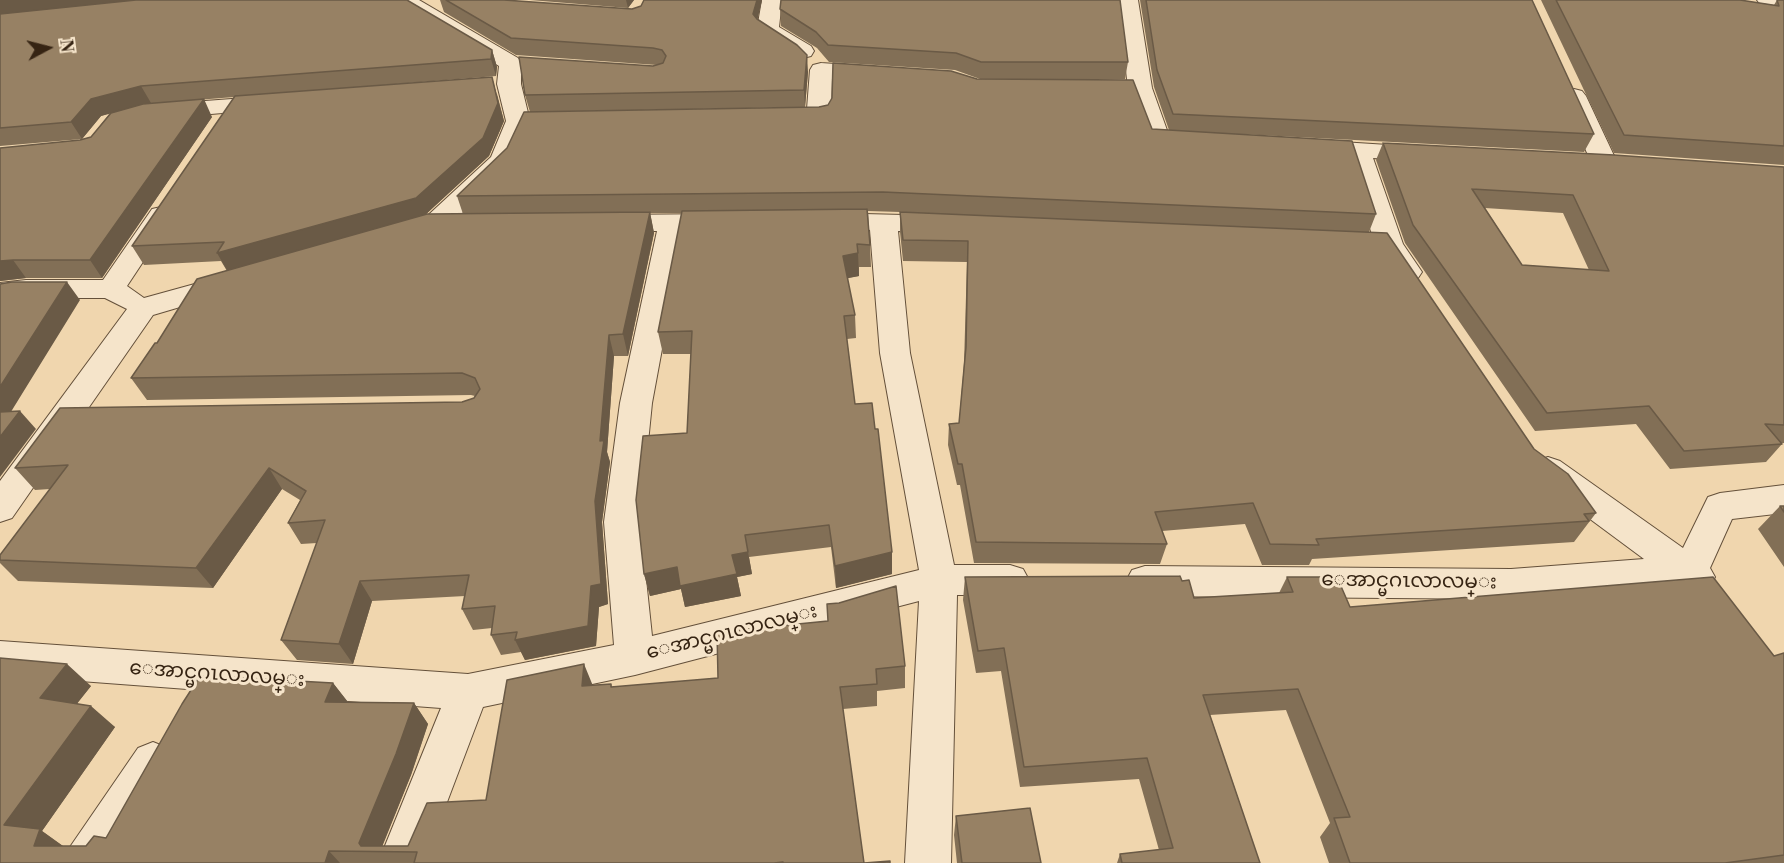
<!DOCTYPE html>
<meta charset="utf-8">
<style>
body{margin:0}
#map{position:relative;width:1784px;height:863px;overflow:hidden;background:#f0d6ae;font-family:"Libre Bodoni",serif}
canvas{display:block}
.north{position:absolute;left:18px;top:18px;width:60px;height:60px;-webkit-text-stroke:4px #f5e4ca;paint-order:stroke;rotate:83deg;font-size:16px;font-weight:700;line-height:24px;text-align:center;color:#362413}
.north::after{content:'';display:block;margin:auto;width:21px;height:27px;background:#362413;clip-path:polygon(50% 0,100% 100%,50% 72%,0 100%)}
</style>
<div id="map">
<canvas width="1784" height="863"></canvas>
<div class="north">N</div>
</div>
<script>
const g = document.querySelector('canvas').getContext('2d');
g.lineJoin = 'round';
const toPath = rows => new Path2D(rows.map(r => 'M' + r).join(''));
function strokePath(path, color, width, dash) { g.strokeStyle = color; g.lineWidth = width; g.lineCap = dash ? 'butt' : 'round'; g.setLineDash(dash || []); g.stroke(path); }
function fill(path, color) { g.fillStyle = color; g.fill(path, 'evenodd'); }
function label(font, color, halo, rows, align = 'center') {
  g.font = font + ' "Libre Bodoni","Noto Sans Myanmar",serif'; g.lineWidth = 6; g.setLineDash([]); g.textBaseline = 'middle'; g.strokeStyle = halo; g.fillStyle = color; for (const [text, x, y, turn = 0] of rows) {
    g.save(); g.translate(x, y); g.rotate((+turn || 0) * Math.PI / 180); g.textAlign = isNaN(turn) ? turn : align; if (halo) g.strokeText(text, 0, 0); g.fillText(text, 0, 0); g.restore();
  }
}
const minor = toPath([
 [377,0,419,0,518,58,521,63,521,84,530,121,511,165,444,231,407,241,397,239,393,233,397,227,424,219,491,157,506,121,497,84,499,66,403,8,380,4,377,0],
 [762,0,782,0,779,27,811,46,814,51,811,56,803,58,795,56,760,34,757,29,762,0],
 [1118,0,1138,0,1152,88,1168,133,1201,137,1204,142,1201,147,1192,149,1158,147,1149,145,1146,140,1128,88,1118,0],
 [1757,0,1784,0,1784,9,1760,4,1757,0],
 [821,63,878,67,886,69,889,74,886,79,878,81,832,78,831,116,827,121,819,123,773,121,769,116,773,111,807,109,810,70,813,65,821,63],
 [1574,89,1582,91,1586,96,1617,162,1613,167,1604,170,1595,167,1591,162,1562,96,1566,91,1574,89],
 [272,96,280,98,284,103,280,108,165,118,157,116,153,111,157,106,165,104,272,96],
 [1310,140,1435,148,1439,153,1435,158,1426,161,1373,158,1403,244,1422,272,1418,278,1408,281,1398,278,1375,244,1347,156,1301,152,1298,147,1301,142,1310,140],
 [161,207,170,209,174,215,127,286,144,298,231,274,241,277,245,283,241,289,153,315,12,518,0,522,0,481,127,309,105,298,26,298,0,301,0,283,26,280,103,280,152,209,161,207],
 [824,213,944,216,954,218,958,224,954,230,944,232,898,231,910,353,954,565,1010,565,1023,569,1029,580,1023,591,1010,595,957,595,951,863,905,863,919,601,635,675,483,707,424,863,378,863,441,708,0,675,0,641,468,674,614,645,604,522,620,403,657,231,608,231,598,229,594,223,598,217,608,215,725,214,735,216,739,222,735,228,725,230,684,230,652,403,640,522,652,636,919,570,880,353,870,230,814,227,811,221,814,215,824,213],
 [1548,457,1560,461,1683,548,1708,497,1720,493,1784,485,1784,513,1732,519,1710,568,1715,577,1709,588,1696,592,1681,587,1511,599,1145,596,1132,592,1126,581,1132,570,1145,566,1511,569,1644,559,1536,479,1531,470,1536,461,1548,457],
 [153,742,168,748,174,762,168,776,112,863,63,863,70,847,138,748,153,742]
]);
strokePath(minor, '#64503a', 2);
fill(minor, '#f5e4ca');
fill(toPath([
 [0,0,492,50,497,67,496,76,147,104,212,117,102,278,26,278,0,281,0,148,80,140,91,137,110,113,101,116,82,139,0,146],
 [440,0,504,0,632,9,641,6,644,0,762,0,757,20,808,72,805,107,530,112,525,95,657,65,516,55,444,12],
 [530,0,634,0,628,8],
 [1140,0,1532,0,1594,134,1584,152,1240,134,1376,214,1369,232,1534,449,1596,513,1574,542,1312,559,1309,565,1262,565,1245,524,1162,531,1167,544,1160,564,974,563,960,485,957,485,948,445,949,424,959,423,964,363,967,262,903,261,900,232,900,212,868,211,870,245,871,267,859,267,859,276,847,278,855,315,856,338,847,339,855,404,892,552,892,574,836,588,831,547,749,557,752,574,737,577,741,596,685,607,681,589,650,596,644,574,687,433,691,354,663,354,658,332,682,213,650,213,654,233,628,356,614,356,607,452,610,462,602,522,608,604,599,607,596,646,525,660,521,652,501,655,491,635,492,628,473,630,462,609,465,596,372,601,353,664,297,660,281,640,317,543,301,544,288,523,300,500,282,489,213,588,18,581,0,563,0,555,50,489,35,490,15,468,462,402,474,398,475,396,471,395,147,400,131,378,157,343,227,271,221,261,144,265,132,246,497,94,504,121,489,156,425,215,463,214,457,196,819,107,977,79,1152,129,1169,130,1154,87],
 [1541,0,1740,0,1774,5,1777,0,1784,0,1784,165,1614,153],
 [780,9,1128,62,1125,79,980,79,955,70,829,62,817,48,781,26],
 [1383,143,1784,167,1784,443,1782,443,1782,444,1766,462,1670,469,1636,424,1535,431,1405,243,1376,160],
 [1485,208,1563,213,1589,270,1522,265],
 [1780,506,1784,506,1784,567,1758,529],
 [965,577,1182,581,1194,598,1279,593,1287,577,1350,607,1774,656,1784,653,1784,863,1329,863,1320,837,1330,823,1286,710,1210,715,1260,863,1117,863,1120,854,1159,850,1139,779,1020,787,1001,671,976,673,963,600],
 [0,658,91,686,77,703,115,727,42,831,63,846,86,846,106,838,333,683,348,702,414,703,428,724,411,775,382,846,408,846,486,800,593,686,611,684,612,687,905,666,905,688,877,691,877,706,843,709,864,863,890,863,0,863],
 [956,816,1041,863,957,863,954,835]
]), '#826f56');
fill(toPath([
 [0,0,140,0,0,15],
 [626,0,634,0,628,8],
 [757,0,762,0,755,30,753,14],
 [492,50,497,67,496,76,491,59],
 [807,55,808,72,805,107,804,90],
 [492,77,504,121,489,156,423,217,228,272,217,253],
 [141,86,151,103,101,116,82,139,71,122,91,99],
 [204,99,212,117,102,278,90,260],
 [650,212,654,233,628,356,623,334],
 [858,253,859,276,844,279,843,256],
 [13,260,26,278,0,281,0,261],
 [67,282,80,300,9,415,20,411,36,429,0,477,0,387],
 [609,335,614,356,607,452,610,462,602,522,608,604,599,607,596,646,525,660,515,640,595,501],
 [269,468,282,489,213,588,196,568],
 [748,552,752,574,737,577,741,596,685,607,681,589,650,596,644,574],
 [892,552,892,574,836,588,835,566],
 [360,581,372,601,353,664,339,644],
 [67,664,91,686,65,719,40,698],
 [584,664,593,686,582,686],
 [333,683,350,705,325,702],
 [414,703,428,724,411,775,380,852,361,846,359,843],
 [91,706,115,727,42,831,67,849,59,863,4,825],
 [329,851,340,863,325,863]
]), '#6a5a46');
const building = toPath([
 [136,0,407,0,492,50,491,59,141,86,91,99,71,122,0,128,0,14,136,0],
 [446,0,504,0,632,9,641,6,644,0,757,0,753,14,757,19,797,45,807,55,804,90,525,95,519,57,653,66,663,63,666,56,662,50,653,48,511,38,446,0],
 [781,0,1120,0,1128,62,981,62,956,53,828,45,816,32,780,9,781,0],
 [1146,0,1532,0,1594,134,1173,114,1157,70,1146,0],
 [1556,0,1740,0,1779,6,1777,0,1784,0,1784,146,1624,135,1556,0],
 [833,63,951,71,977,79,1133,80,1152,129,1352,141,1376,214,883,192,457,196,507,148,524,112,819,107,828,105,832,98,833,63],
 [492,77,498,103,483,138,416,198,217,253,224,242,132,246,235,96,492,77],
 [204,99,90,260,13,260,0,261,0,148,80,140,91,137,111,113,143,104,204,99],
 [1383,143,1614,155,1784,167,1784,425,1765,424,1782,444,1684,451,1649,406,1547,413,1413,225,1383,143],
 [1472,189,1573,195,1609,271,1522,265,1472,189],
 [867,209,870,245,857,244,858,253,843,256,855,315,844,316,855,404,872,403,875,429,878,429,892,552,835,566,829,525,745,535,748,552,732,555,737,574,680,586,677,567,644,574,636,500,643,436,687,433,692,331,658,332,682,211,867,209],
 [650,212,623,334,609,335,600,441,604,440,595,501,601,584,591,586,588,626,515,640,517,632,491,635,495,606,462,609,469,575,360,581,339,644,281,640,325,520,288,523,306,491,269,468,196,568,0,560,0,555,68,465,15,468,60,408,462,402,474,398,480,389,475,378,462,373,131,378,155,343,157,343,197,279,427,214,650,212],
 [900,212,1387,233,1534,449,1568,474,1596,513,1584,514,1589,521,1316,539,1319,545,1270,544,1253,503,1155,512,1167,544,976,542,962,464,958,464,949,424,959,423,966,347,968,241,903,240,900,212],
 [12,282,67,282,0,387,0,284,12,282],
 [20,411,0,437,0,412,20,411],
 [1780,506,1784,506,1784,512,1780,506],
 [1180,576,1182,581,1189,580,1194,598,1293,592,1287,577,1337,577,1350,607,1713,577,1774,656,1784,653,1784,855,1725,863,1350,863,1334,818,1350,817,1298,689,1203,695,1260,863,1122,863,1120,854,1173,848,1147,758,1024,767,1004,648,978,651,965,577,1180,576],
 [896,586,905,666,876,669,877,684,840,687,864,863,890,861,890,863,783,863,783,862,774,863,414,863,417,852,329,851,325,863,0,863,0,658,67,664,40,698,91,706,4,825,40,829,34,846,86,846,94,836,106,838,182,704,200,676,209,676,333,683,325,702,414,703,396,754,359,843,361,846,408,846,427,803,486,800,507,680,584,664,582,686,611,684,611,687,718,678,717,632,828,621,827,604,839,603,896,586],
 [1030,808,1041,863,962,863,956,816,1030,808]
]);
fill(building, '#978164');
strokePath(building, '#6a5a46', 1.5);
label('20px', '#362413', '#f5e4ca', [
 ["ေအာင္မဂၤလာလမ္း",1409,582,1],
 ["ေအာင္မဂၤလာလမ္း",732,633,-14],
 ["ေအာင္မဂၤလာလမ္း",217,675,4]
]);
</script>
